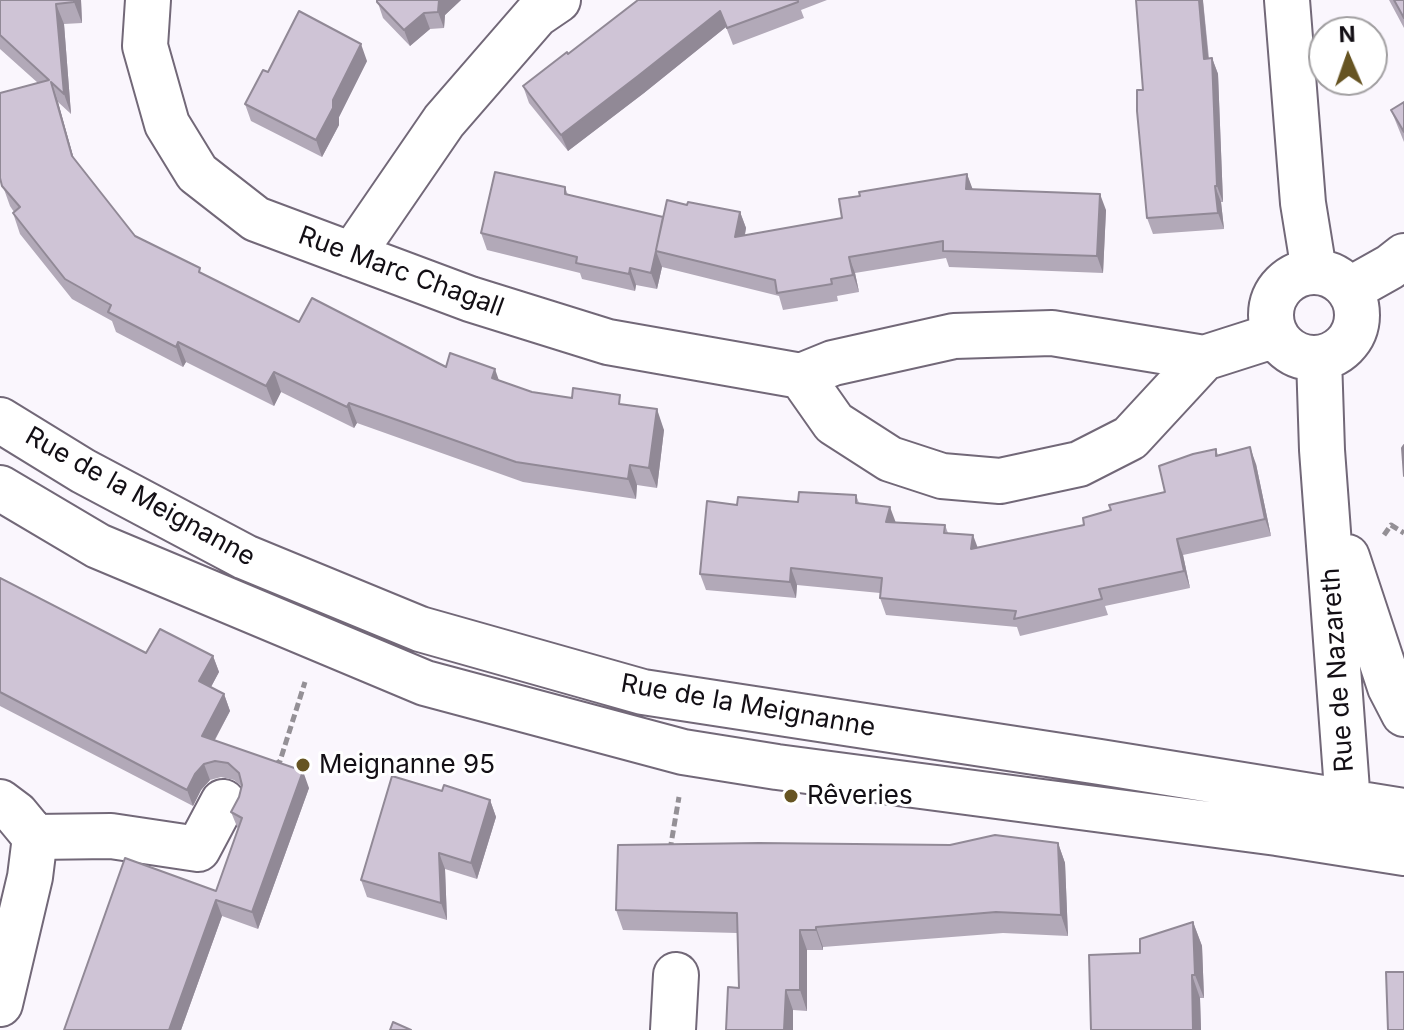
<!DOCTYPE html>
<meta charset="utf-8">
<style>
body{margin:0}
#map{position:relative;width:1404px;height:1030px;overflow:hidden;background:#faf6fd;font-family:Inter,sans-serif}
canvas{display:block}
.north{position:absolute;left:1308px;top:16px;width:80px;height:80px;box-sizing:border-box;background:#fff;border:2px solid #a19fa1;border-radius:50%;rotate:358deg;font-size:22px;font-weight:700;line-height:32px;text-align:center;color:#130f15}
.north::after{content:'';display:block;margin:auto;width:28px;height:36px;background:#665422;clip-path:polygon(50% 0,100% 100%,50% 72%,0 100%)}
</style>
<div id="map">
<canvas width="1404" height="1030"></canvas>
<div class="north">N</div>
</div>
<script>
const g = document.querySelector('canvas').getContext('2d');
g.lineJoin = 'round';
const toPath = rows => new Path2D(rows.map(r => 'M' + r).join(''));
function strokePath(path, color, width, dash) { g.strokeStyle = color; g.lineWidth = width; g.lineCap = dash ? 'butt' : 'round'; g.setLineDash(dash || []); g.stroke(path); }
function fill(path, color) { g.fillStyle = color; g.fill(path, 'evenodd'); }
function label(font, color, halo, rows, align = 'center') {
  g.font = font + ' Inter,sans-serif'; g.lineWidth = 6; g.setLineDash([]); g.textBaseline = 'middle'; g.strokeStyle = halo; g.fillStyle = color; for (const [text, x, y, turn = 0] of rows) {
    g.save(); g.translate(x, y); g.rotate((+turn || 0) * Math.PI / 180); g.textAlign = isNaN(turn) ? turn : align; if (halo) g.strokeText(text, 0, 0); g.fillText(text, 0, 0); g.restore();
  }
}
const minor = toPath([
 [148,0,145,46,167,124,197,173,256,219,470,299,608,342,801,376,833,363,954,336,1052,333,1204,358,1276,335],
 [1287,0,1303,203,1314,271],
 [352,255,444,121,536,15,558,0],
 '1271 315a43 43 0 1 1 86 0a43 43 0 1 1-86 0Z',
 [1349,290,1390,267,1404,256],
 [1319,358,1322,450,1350,831],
 [801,376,834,423,890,459,942,476,1000,481,1079,464,1130,438,1204,358],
 [0,420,83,471,245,557,420,629,643,692,1100,762,1404,811],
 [0,488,98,546,425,683,683,752,777,767,1277,833,1404,853],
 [1347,557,1390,687,1404,714],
 [0,802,16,814,35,837,30,877,0,1004],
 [35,837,111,836,198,849,223,802],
 [673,1030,676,975]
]);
strokePath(minor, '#726878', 48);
strokePath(toPath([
 [1384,535,1391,525,1404,533],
 [274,765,280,761,305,682],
 [670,850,679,797]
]), '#949096', 5, [8, 4]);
strokePath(minor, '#fff', 44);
fill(toPath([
 [0,0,81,0,82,23,64,24,71,114,58,102,74,160,135,236,203,274,299,322,446,367,499,380,532,392,624,405,664,430,657,488,637,485,636,499,523,482,357,423,354,428,281,392,274,406,186,362,183,367,116,332,112,321,72,299,20,234,13,213,14,212,10,206,0,178,38,83,0,49],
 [377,0,461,0,445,15,444,28,430,29,410,46,383,18],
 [638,0,827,0,801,10,804,18,733,45,726,27,644,93,568,151,529,103,523,86,568,54],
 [1136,0,1203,0,1209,58,1212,58,1218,74,1223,202,1221,202,1224,229,1153,234,1147,218,1143,90],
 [1389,0,1404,0,1404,28],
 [367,61,339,117,339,125,322,157,251,121,245,104,268,72],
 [1404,102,1404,142,1391,110],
 [967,174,972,189,1106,210,1103,273,949,267,946,258,855,273,859,292,837,296,838,301,783,310,779,296,662,267,657,289,636,285,635,291,582,279,580,273,487,250,481,233,565,187,568,195,663,218,687,205,740,212,746,228,745,235,842,218,860,196],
 [1216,449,1218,455,1256,464,1271,536,1183,555,1190,588,1105,606,1108,615,1020,636,1017,627,886,615,880,598,880,593,797,585,796,598,706,590,700,574,737,505,798,502,856,495,859,503,895,522,945,525,948,533,977,548,1084,525,1111,510,1165,492],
 [0,578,146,653,213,656,219,672,211,687,224,694,230,711,215,740,309,788,258,929,222,916,181,1030,64,1030,216,891,238,829,231,812,239,797,242,787,234,780,221,777,210,780,201,790,193,806,0,706],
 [442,791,490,800,496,817,477,879,445,869,447,920,367,897,361,880],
 [1058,843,1065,863,1068,936,1003,933,823,947,823,950,807,950,807,1011,793,1010,793,1030,726,1030,739,988,737,933,623,930,616,910,950,845],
 [1193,922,1202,946,1204,998,1200,998,1201,1030,1091,1030,1140,953]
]), '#b2a9b8');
fill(toPath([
 [74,0,81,0,82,23,74,2],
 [439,0,461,0,445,15,444,28,438,12],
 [1199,0,1203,0,1203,2,1210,76,1204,59],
 [56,4,64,24,71,114,64,94],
 [720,11,726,27,644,93,568,151,561,135],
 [424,13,430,29,410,46,404,30],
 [361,44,367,61,339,117,339,125,322,157,316,140,333,100],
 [1212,58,1218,74,1223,202,1217,186],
 [51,82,58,102,79,177,72,156],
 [967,174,973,190,966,189],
 [1215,186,1221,202,1224,229,1218,213],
 [1100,194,1106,210,1103,273,1097,256],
 [740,212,746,228,741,253,735,237],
 [656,251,662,267,657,289,651,273],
 [849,257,855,273,859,292,853,275],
 [630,268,636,285,635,291,629,274],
 [178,342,186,362,183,367,176,347],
 [495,369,502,389,492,378],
 [274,372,281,392,274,406,266,386],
 [349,403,357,423,354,428,347,407],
 [657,409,664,430,657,488,649,468],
 [1250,447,1256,464,1271,536,1265,519],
 [630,465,637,485,636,499,628,479],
 [890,507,896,523,886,522],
 [973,535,979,551,971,549],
 [1177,539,1183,555,1190,588,1184,571],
 [791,568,797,585,796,598,790,582],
 [213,656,219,672,205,698,199,681],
 [224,694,230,711,208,752,202,736],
 [204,764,210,780,201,790,193,806,187,790,195,774],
 [303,771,309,788,258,929,252,912],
 [490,800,496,817,477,879,471,863],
 [1058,843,1065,863,1068,936,1061,915],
 [439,853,445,869,447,920,441,903],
 [216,900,222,916,181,1030,169,1030],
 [1193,922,1202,946,1204,998,1195,975],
 [816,927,823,947,823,950,816,930],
 [800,930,807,950,807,1011,800,990],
 [1192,975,1200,998,1201,1030,1193,1030],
 [786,990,793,1010,793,1030,784,1030]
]), '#918996');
const building = toPath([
 [0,0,74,0,74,2,56,4,64,94,51,82,72,156,135,236,200,268,199,272,299,322,312,298,446,367,450,353,495,369,492,378,532,392,572,398,573,388,620,395,619,404,657,409,649,468,630,465,628,479,516,462,349,403,347,407,274,372,266,386,178,342,176,347,108,312,111,305,65,279,13,213,20,207,2,186,0,178,0,93,49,80,0,35,0,0],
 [377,0,439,0,438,12,424,13,404,30,377,2,377,0],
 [638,0,798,0,798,2,727,28,720,11,638,76,561,135,523,86,567,52,568,54,638,0],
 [1136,0,1199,0,1204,59,1212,58,1217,186,1215,186,1218,213,1147,218,1137,111,1137,90,1143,90,1136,0],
 [1394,0,1404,0,1404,18,1394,0],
 [299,11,361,44,333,100,333,108,316,140,245,104,263,70,268,72,299,11],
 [1404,102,1404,132,1391,110,1404,102],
 [495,172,565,187,565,194,663,217,656,250,667,200,687,205,688,202,740,212,735,237,842,218,839,199,860,196,859,192,967,174,966,189,1100,194,1097,256,943,251,943,241,849,257,853,275,831,279,832,284,777,293,775,280,656,251,651,273,630,268,629,274,576,263,577,257,481,233,495,172],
 [1404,445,1404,476,1402,448,1404,445],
 [1250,447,1265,519,1177,539,1184,571,1099,589,1102,599,1014,619,1016,611,880,598,882,578,791,568,790,582,700,574,707,501,737,505,738,497,798,502,799,492,856,495,856,503,890,507,886,522,945,525,944,533,973,535,971,549,1084,525,1083,518,1111,510,1109,505,1165,492,1159,466,1193,454,1216,449,1216,456,1250,447],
 [0,578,146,653,160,629,213,656,199,681,224,694,202,736,303,771,252,912,216,900,169,1030,64,1030,125,858,216,891,242,818,231,812,239,797,242,785,239,773,228,763,215,761,204,764,195,774,187,790,0,692,0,578],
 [392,776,442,791,444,785,490,800,471,863,439,853,441,903,361,880,392,776],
 [995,835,1058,843,1061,915,996,912,816,927,816,930,800,930,800,990,786,990,784,1030,726,1030,728,987,739,988,737,913,616,910,618,845,759,843,950,845,995,835],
 [1193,922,1195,975,1192,975,1193,1030,1091,1030,1089,955,1140,953,1140,939,1193,922],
 [1386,972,1404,972,1404,1030,1388,1030,1386,972],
 [393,1022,411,1030,390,1030,393,1022]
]);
fill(building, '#cfc4d6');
strokePath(building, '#918996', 2);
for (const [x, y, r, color] of [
 [303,765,8,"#665422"],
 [791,796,8,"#665422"]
]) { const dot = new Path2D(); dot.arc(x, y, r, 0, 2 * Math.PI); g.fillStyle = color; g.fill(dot); strokePath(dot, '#fff', 3); }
label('26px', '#130f15', '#fff', [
 ["Rue Marc Chagall",401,272,20],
 ["Rue de la Meignanne",140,497,29],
 ["Rue de Nazareth",1338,670,-94],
 ["Rue de la Meignanne",748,706,10]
]);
label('26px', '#130f15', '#fff', [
 ["Meignanne 95",319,765],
 ["Rêveries",807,796]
], 'left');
</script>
